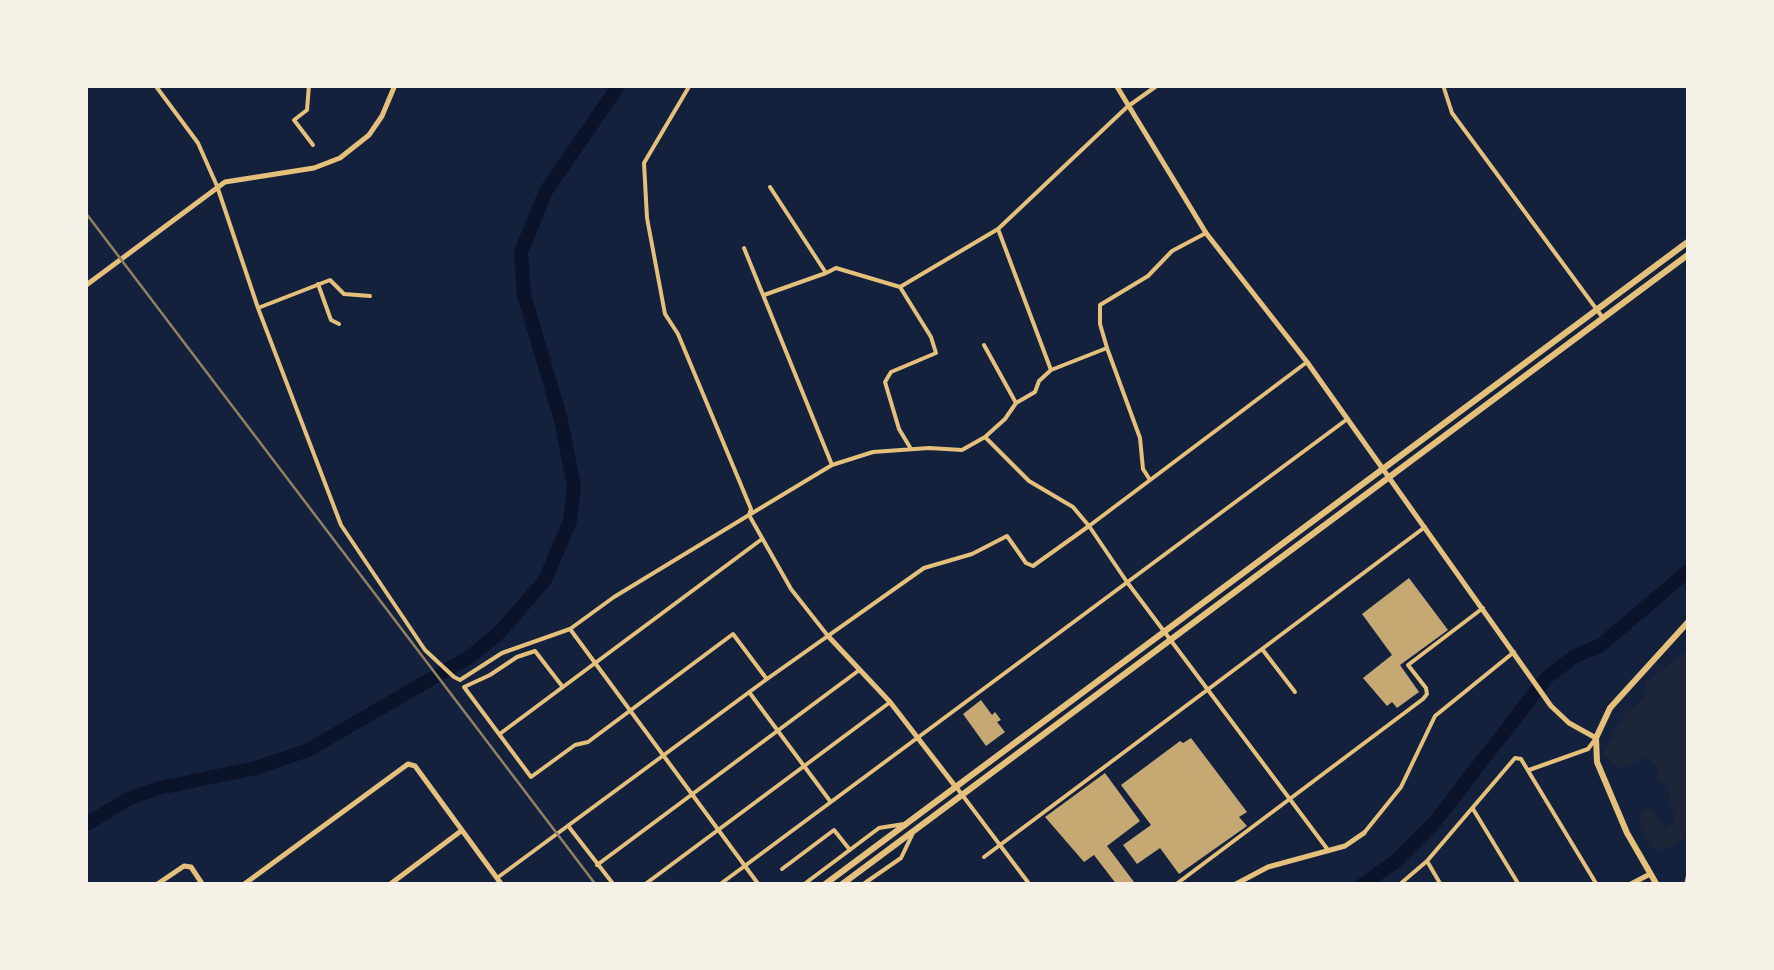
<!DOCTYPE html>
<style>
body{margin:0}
#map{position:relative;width:1774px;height:970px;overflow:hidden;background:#14213d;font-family:"IBM Plex Serif",serif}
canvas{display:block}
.frame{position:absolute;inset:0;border:88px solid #f6f1e7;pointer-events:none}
</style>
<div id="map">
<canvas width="1774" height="970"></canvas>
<div class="frame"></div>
</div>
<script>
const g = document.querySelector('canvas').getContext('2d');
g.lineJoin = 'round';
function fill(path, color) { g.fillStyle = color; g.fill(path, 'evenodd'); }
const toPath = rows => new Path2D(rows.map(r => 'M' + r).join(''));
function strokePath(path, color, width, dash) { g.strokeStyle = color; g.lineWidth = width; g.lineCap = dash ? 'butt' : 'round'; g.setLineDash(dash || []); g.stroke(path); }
fill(toPath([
 [1689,653,1689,836,1665,850,1651,848,1639,822,1642,810,1653,810,1665,829,1675,821,1666,784,1659,782,1657,766,1647,757,1619,769,1604,753,1624,715,1643,699,1647,682,1681,655]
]), '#1d2539');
strokePath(toPath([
 [85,825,128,799,159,788,256,768,308,750,471,656,500,632,545,580,570,521,574,486,561,420,524,295,521,252,546,191,619,85],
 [1362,885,1396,861,1434,823,1547,677,1575,656,1601,645,1689,570]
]), '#0b132b', 14);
fill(toPath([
 [1409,578,1448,630,1400,665,1419,692,1397,708,1392,702,1387,706,1363,678,1392,655,1362,614],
 [981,700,992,715,995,712,1001,720,997,722,1005,732,986,746,963,714],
 [1191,738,1247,812,1239,817,1247,826,1179,874,1160,848,1137,864,1123,845,1151,825,1121,785,1180,741,1183,743],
 [1105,773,1140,821,1107,846,1134,882,1130,885,1117,885,1094,855,1084,862,1045,817]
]), '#c6a872');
strokePath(toPath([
 [155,85,198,143,217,186,258,308,341,525,425,650,454,677,460,680,502,653,570,629,614,597,749,515,791,589,828,636],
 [309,85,307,110,294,120,313,145],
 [690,85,644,163,647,218,665,314,678,334,751,509,749,515,832,465,873,452,929,448,962,450,985,437,1005,419,1016,403,984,345],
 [1443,85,1452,113,1603,318],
 [998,229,1051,370],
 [744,248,832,465],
 [826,273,836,268,900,287,998,229,1127,107,1158,85],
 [318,284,331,320,339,324],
 [900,287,931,337,936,353,891,372,885,382,899,429,911,449],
 [764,295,826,273,770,187],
 [258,308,330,280,344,294,370,296],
 [1107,348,1100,324,1100,305,1148,276,1172,251,1206,233],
 [1016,403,1035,392,1039,381,1051,370,1107,348,1140,438,1143,469,1150,480],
 [985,437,1029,481,1073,507,1089,526,1307,362],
 [570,629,759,885],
 [1262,649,1295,692],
 [562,686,535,651,517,657,490,675,464,687,531,777,575,745,588,742,733,634,766,678],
 [749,692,830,801],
 [501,733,762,539],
 [1529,770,1588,749,1596,738],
 [957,788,1030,885],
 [1473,809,1519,885],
 [569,827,614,885],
 [1364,833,1401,787,1435,716,1514,652],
 [984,857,1425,527],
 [597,865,858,671],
 [782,869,834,830,850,850],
 [497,878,767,679,924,568,972,554,1007,536,1026,563,1033,566,1089,526,1127,582,1328,850],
 [644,885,889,703],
 [719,885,1346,420],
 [803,885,879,828,904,824],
 [862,885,901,858,914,831],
 [1175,885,1423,699,1427,694,1426,688,1408,665,1483,608],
 [1399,885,1427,861],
 [1441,885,1427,861,1515,758,1521,759,1597,885],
 [1686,885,1689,871]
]), '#e5c07b', 4);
strokePath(toPath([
 [1116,85,1206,233,1307,362,1551,706,1569,723,1596,738],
 [85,286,225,182,314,168,340,158,369,135,382,116,395,85],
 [828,636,890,702,955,786],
 [156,885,184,866,191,867,203,885],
 [243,885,408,764,415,766,502,885],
 [389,885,461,831],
 [1234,885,1268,867,1345,846,1364,833],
 [1629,885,1650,874]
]), '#e5c07b', 5);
strokePath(toPath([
 [824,885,1689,241],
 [841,885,1689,254],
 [1657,885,1627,833,1597,762,1596,738,1610,708,1689,621]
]), '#e5c07b', 6);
strokePath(toPath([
 [85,212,596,885]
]), '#918062', 2.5);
</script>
